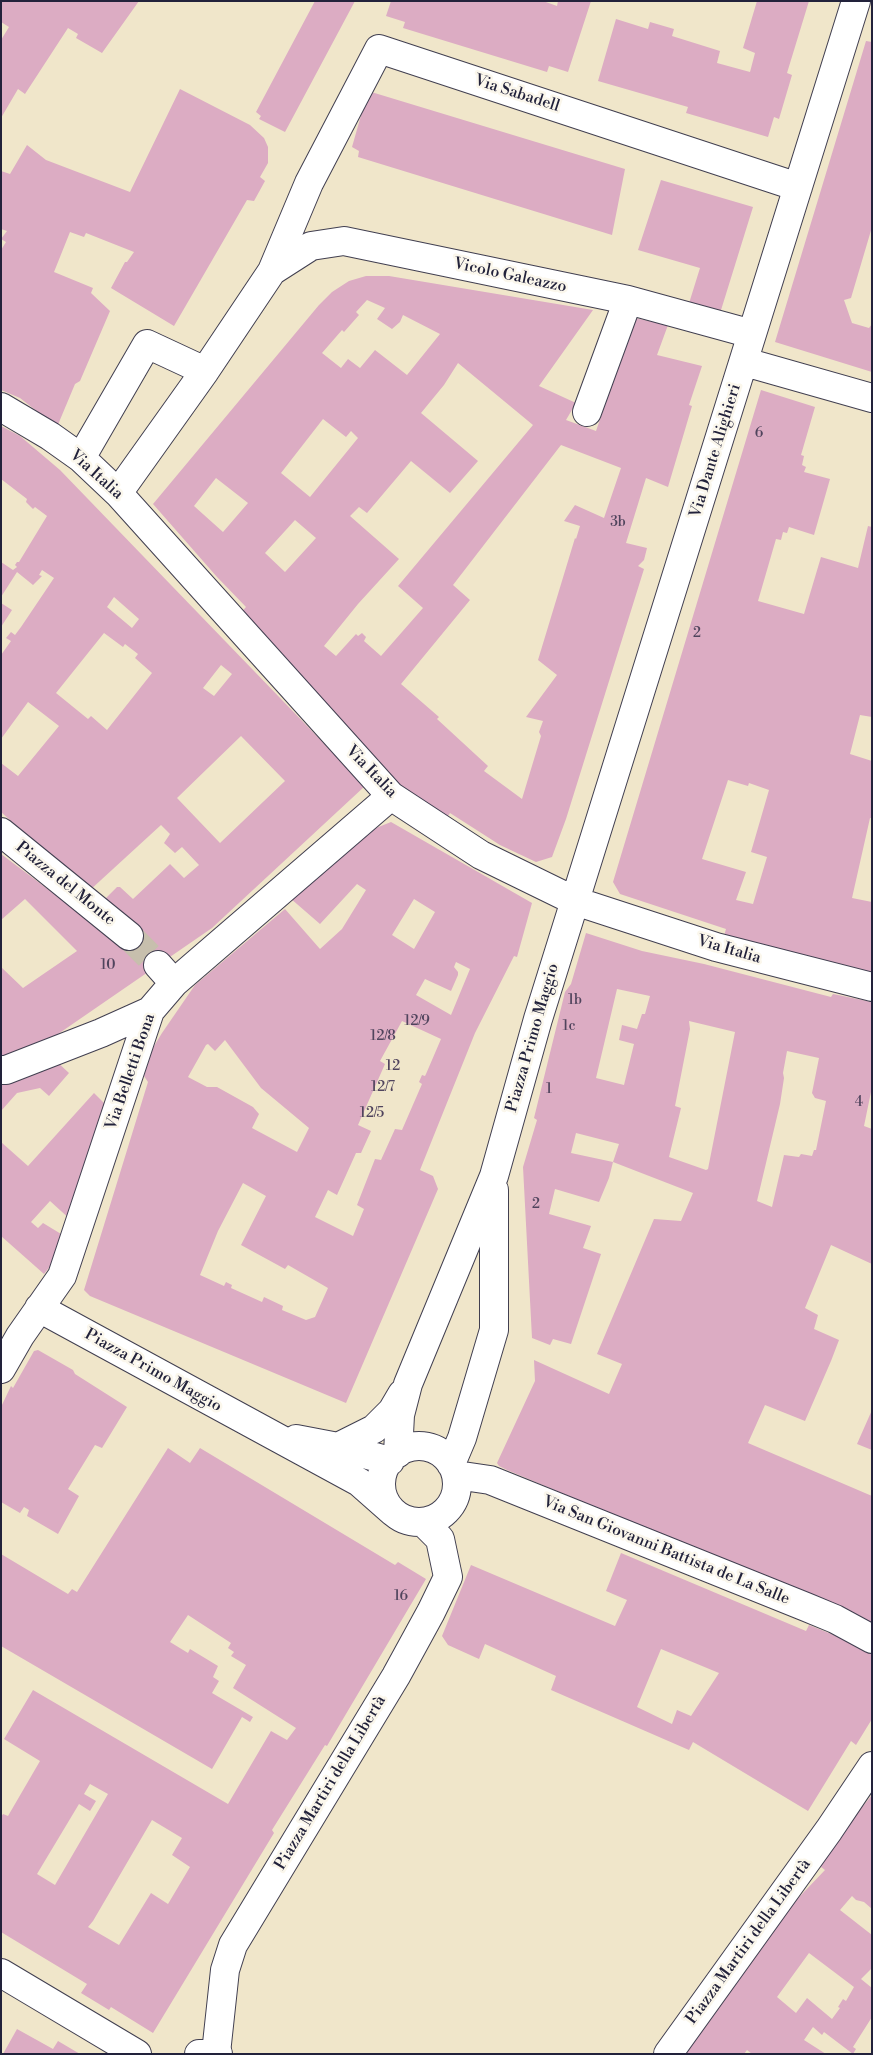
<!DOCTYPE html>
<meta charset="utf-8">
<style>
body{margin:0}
#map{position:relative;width:873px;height:2055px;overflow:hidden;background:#f0e6ca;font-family:"Libre Bodoni",serif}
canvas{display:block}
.frame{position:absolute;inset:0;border:2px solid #22223b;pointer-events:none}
</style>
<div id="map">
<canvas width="873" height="2055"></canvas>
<div class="frame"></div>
</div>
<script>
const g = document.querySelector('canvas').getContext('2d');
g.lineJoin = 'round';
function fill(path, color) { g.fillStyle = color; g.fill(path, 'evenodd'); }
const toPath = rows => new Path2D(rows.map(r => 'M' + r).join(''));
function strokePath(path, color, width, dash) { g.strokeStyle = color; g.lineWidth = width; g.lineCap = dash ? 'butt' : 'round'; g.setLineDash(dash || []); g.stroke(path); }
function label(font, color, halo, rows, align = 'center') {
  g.font = font + ' "Libre Bodoni",serif'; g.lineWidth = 5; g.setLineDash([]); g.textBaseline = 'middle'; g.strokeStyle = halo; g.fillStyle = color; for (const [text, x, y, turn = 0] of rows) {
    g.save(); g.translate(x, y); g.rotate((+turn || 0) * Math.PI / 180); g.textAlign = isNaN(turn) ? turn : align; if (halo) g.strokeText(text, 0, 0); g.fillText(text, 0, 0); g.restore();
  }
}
fill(toPath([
 [1,1,139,1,102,53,76,38,78,34,68,28,25,94,18,89,1,118,1,40,9,27,1,22],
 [315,1,355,1,285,132,259,119,261,116,256,112],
 [391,1,543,1,557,6,558,1,591,1,568,72,549,66,547,72,403,28,405,22,386,16],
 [757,1,809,1,787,73,792,75,779,119,774,117,768,137,686,113,688,107,598,81,616,19,648,29,650,22,674,29,672,36,720,51,717,63,750,72,755,53,743,48],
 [866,41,872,42,872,227,851,298,844,300,852,323,869,328,872,324,872,372,775,342],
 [180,89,250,125,264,138,268,147,268,163,260,177,265,181,254,201,247,200,174,326,111,288,125,262,127,262,134,252,86,233,84,237,70,232,54,272,93,288,91,293,110,311,80,381,75,384,57,427,20,398,1,390,1,250,6,242,1,239,7,231,1,229,1,171,10,174,27,145,46,160,130,192],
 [368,91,625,169,612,235,358,157,359,151,352,147],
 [661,180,753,207,717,323,686,313,700,268,638,250],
 [366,276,389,276,593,310,539,386,576,403,566,420,596,431,635,318,668,325,657,355,702,366,689,405,692,406,668,487,646,478,626,543,647,548,644,560,638,566,644,569,566,819,552,857,536,862,500,845,450,813,442,825,354,741,237,617,246,607,217,577,153,504,319,305,332,292,349,281],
 [367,300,385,308,377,319,392,329,400,322,403,315,440,334,407,375,375,350,360,368,348,359,341,368,322,353,342,330,344,332,359,315,356,312],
 [458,363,533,425,398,586,423,608,381,656,364,641,366,637,362,633,358,636,356,634,336,656,324,646,358,604,399,559,350,516,359,507,367,513,411,461,450,493,478,461,421,413,444,385],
 [323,419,346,437,351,431,358,438,310,497,281,473],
 [561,445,621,468,604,518,575,505,564,521,580,526,576,539,575,538,538,660,557,675,526,717,543,721,539,732,541,736,522,799,484,771,488,766,437,719,439,717,401,684,470,600,453,585],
 [216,478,248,503,223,532,194,506],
 [295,520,316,538,285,572,265,553],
 [761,390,815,407,801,455,804,456,802,465,806,467,804,472,830,479,814,535,789,527,787,533,783,532,781,540,776,539,758,601,804,614,821,557,858,568,868,526,872,527,872,717,860,715,850,754,872,761,872,818,870,818,852,898,872,902,872,973,724,936,726,929,620,894,613,882],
 [728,780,748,786,749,783,769,790,751,852,767,857,753,904,736,900,746,872,702,859],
 [1,426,20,436,60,470,365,786,212,928,45,1043,1,1062,1,967,23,988,77,951,25,899,1,920,1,854,121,944,102,902,117,887,120,887,133,899,169,865,170,864,184,878,199,865,182,847,175,853,164,843,170,834,161,825,89,891,1,812,1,763,18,776,59,726,28,702,1,739,1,655,11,641,6,638,11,632,15,635,21,627,54,578,42,570,39,575,42,576,33,585,17,572,1,597,1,562,13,570,17,567,15,565,17,562,19,562,47,516,35,507,33,509,26,502,27,499,1,479],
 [114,597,139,619,132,628,107,607],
 [104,633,123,647,125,644,138,654,135,658,152,673,107,730,91,716,88,719,56,693],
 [221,665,232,674,214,696,203,688],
 [241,736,285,781,220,843,177,798],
 [1,603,12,610,1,627],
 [391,822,532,903,517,957,514,956,475,1033,420,1170,433,1176,438,1189,346,1403,90,1296,84,1290,148,1082,144,1076,151,1051,162,1033,195,985,285,909,320,949,342,929,366,890,357,884,320,924,290,898,376,828],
 [414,899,435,912,414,949,392,935],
 [456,962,470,969,451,1015,416,995,425,979,451,991,458,975,458,972,454,967],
 [402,1021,441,1039,426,1074,425,1076,422,1075,419,1082,422,1084,402,1130,395,1129,381,1160,375,1159,357,1205,364,1209,353,1236,315,1217,328,1190,337,1195,356,1153,361,1153,371,1131,358,1125,385,1064,380,1061],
 [225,1040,261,1088,309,1128,297,1152,252,1128,259,1114,253,1107,217,1087,207,1087,188,1077,206,1045,208,1044,215,1051],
 [243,1183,266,1196,241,1245,285,1269,288,1265,328,1288,315,1317,306,1320,282,1310,283,1306,264,1297,262,1302,231,1288,232,1285,226,1282,224,1286,200,1275,218,1231],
 [586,933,642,951,704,964,831,997,833,994,872,1002,872,1087,864,1126,872,1129,872,1264,831,1245,805,1308,818,1315,814,1329,839,1340,831,1361,805,1421,765,1405,748,1443,872,1496,872,1624,507,1470,499,1466,497,1463,535,1381,534,1360,609,1394,622,1364,597,1354,654,1219,681,1221,693,1193,613,1162,619,1144,576,1133,571,1153,613,1162,609,1178,599,1202,555,1189,549,1214,591,1226,583,1248,601,1254,571,1344,553,1339,550,1345,532,1338,523,1167,537,1120,534,1118,565,992,571,984],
 [617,989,650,996,645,1014,642,1014,637,1029,622,1025,619,1040,634,1044,624,1085,596,1078],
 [689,1021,735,1032,708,1169,706,1170,669,1157,681,1108,675,1106,690,1029],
 [787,1051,819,1058,812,1093,815,1098,826,1101,816,1150,814,1150,812,1156,801,1154,799,1157,784,1155,772,1207,757,1201,780,1104,784,1078,783,1073],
 [54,1059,69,1073,49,1096,40,1088,17,1093,1,1111,1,1077],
 [94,1093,111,1110,72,1221,50,1201,31,1222,38,1228,43,1223,66,1237,59,1255,44,1274,1,1236,1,1142,28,1166],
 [38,1350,73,1370,75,1374,127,1407,102,1448,95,1445,68,1489,79,1496,58,1534,27,1516,29,1510,24,1507,20,1513,1,1502,1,1407,11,1386,13,1388,34,1351],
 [872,1410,872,1450,857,1444],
 [168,1448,190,1463,200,1448,395,1565,398,1562,426,1579,327,1746,325,1745,272,1830,274,1833,153,2033,111,2007,109,2010,81,1993,87,1984,1,1932,1,1817,3,1814,8,1816,40,1761,4,1739,33,1690,228,1804,271,1731,287,1740,296,1728,233,1688,246,1665,231,1656,234,1652,228,1648,231,1643,188,1615,170,1642,188,1653,190,1649,218,1666,213,1677,219,1681,212,1693,253,1717,250,1722,242,1717,212,1769,1,1646,1,1554,68,1594,72,1589,77,1592],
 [90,1784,108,1794,55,1885,37,1874,79,1804,90,1811,96,1801,84,1794],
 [152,1820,182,1838,172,1855,190,1867,168,1904,151,1893,119,1945,88,1927,93,1921],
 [621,1553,806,1631,809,1625,866,1648,872,1652,872,1719,856,1745,851,1741,808,1811,693,1742,689,1750,551,1690,556,1676,485,1644,479,1659,448,1645,442,1636,471,1565,615,1626,627,1600,606,1591],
 [661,1649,719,1673,691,1716,677,1710,672,1724,637,1707],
 [872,1795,872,1909,864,1902,856,1900,852,1896,840,1910,872,1935,872,1968,861,1979,872,1988,872,2017,853,2047,856,2049,853,2054,824,2032,822,2035,813,2027,804,2040,826,2054,752,2054,747,2050,744,2054,682,2054,782,1915,825,1870,817,1864,856,1808,859,1811],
 [809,1953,854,1987,846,2001,843,1999,838,2007,840,2008,832,2019,807,1998,796,2013,777,1997],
 [17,2029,53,2049,58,2041,80,2054,3,2054]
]), '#dcacc3');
strokePath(toPath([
 [129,936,158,965]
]), '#c7bfad', 28, [28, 14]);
const minor = toPath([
 [272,271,311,246,344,241,628,300,752,334],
 [745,362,872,398],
 [1,407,50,436,81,458,118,493,391,796,481,855,575,901,716,947,872,987],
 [587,412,628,300],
 [81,458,147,344,205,371],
 [118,493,205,371,272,271,309,183,379,49,798,187],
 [1,832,129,936],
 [158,965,174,983],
 [1,1070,6,1070,101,1033,150,1011],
 [39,1308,359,1482,393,1512],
 [1,1369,20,1336,62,1276,150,1011,174,983,391,796],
 [296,1439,338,1447,390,1461],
 '381 1484a38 38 0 1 1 76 0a38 38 0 1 1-76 0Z',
 [338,1447,374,1429,392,1411,402,1394],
 [398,1453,400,1415,408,1384,494,1176,538,1019,856,1],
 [451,1464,462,1438,494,1330,494,1190],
 [456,1475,490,1480,806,1607,835,1619,872,1639],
 [216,2053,225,1970,233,1945,396,1676,431,1612,448,1577,440,1539,423,1522],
 [668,2054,829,1830,872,1766]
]);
const major = toPath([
 [1,1973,137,2054],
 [199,2054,218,2054]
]);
strokePath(minor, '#413f50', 30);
strokePath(major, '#413f50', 30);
strokePath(minor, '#fff', 28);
strokePath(major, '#fff', 28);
label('14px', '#50445d', null, [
 ["6",759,434],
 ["3b",618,523],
 ["2",697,634],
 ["10",108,966],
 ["1b",575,1001],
 ["12/9",417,1022],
 ["1c",569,1027],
 ["12/8",383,1037],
 ["12",393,1067],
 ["12/7",383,1088],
 ["1",549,1090],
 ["4",859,1103],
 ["12/5",372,1114],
 ["2",536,1205],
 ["16",401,1597]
]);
label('16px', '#22223b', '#fbf7ec', [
 ["Via Sabadell",517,94,18],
 ["Vicolo Galeazzo",510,276,12],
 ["Via Dante Alighieri",716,451,-73],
 ["Via Italia",96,475,42],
 ["Via Italia",371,772,46],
 ["Piazza del Monte",65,884,39],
 ["Via Italia",729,950,16],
 ["Piazza Primo Maggio",533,1038,-74],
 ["Via Belletti Bona",131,1072,-71],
 ["Piazza Primo Maggio",153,1371,29],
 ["Via San Giovanni Battista de La Salle",666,1551,22],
 ["Piazza Martiri della Libertà",331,1783,-59],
 ["Piazza Martiri della Libertà",749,1942,-54]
]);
</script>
